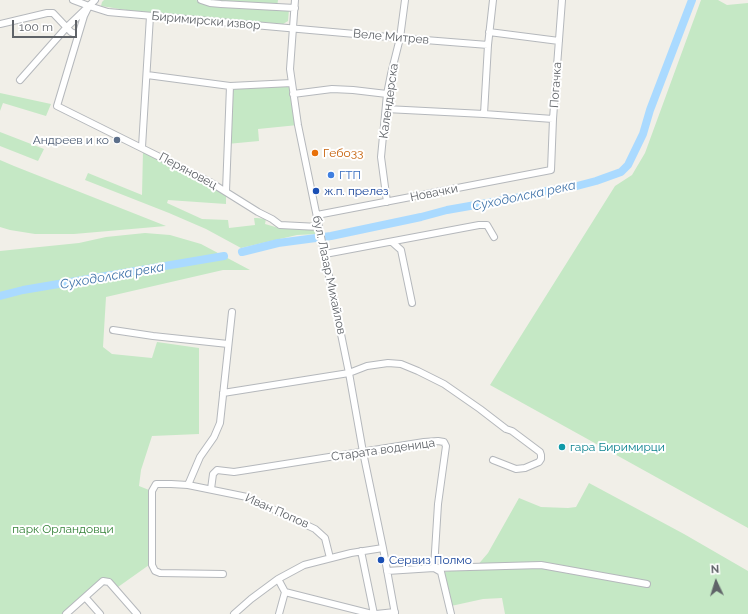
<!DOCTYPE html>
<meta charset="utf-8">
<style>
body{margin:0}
#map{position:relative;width:748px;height:614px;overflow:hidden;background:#f1efe8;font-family:Raleway,sans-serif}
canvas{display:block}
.north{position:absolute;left:696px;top:562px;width:40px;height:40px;-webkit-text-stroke:3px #fff;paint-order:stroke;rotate:356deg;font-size:11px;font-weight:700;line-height:16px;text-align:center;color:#5f6368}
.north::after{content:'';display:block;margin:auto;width:14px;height:18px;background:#5f6368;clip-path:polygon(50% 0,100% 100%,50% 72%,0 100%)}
.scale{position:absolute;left:12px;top:20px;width:65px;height:18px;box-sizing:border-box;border:2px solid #5f6368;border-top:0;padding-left:5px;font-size:12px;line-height:14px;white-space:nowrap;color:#5f6368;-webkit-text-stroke:3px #fff;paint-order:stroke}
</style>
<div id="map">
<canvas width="748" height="614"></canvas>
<div class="north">N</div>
<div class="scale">100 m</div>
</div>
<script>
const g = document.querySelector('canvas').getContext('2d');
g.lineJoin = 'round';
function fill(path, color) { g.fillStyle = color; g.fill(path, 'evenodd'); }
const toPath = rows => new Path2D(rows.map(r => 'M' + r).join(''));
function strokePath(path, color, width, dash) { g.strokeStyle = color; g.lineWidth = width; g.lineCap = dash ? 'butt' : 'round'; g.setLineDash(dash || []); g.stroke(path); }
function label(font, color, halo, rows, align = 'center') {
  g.font = font + ' Raleway,sans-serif'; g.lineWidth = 4; g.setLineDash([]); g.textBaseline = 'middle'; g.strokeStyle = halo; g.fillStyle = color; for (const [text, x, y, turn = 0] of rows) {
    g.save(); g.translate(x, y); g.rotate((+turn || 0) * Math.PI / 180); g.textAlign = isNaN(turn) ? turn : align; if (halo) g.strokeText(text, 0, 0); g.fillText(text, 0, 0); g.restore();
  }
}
fill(toPath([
 [104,0,196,0,200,2,289,9,288,21,283,24,133,11,101,6,102,2],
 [221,0,278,0,277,7,221,4],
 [701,0,718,0,727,5,748,3,748,528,490,385,615,186,632,175,645,153],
 [292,83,298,125,258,129,259,141,227,144,230,86],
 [0,93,51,104,46,116,3,103,0,111],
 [0,132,44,149,38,161,0,146],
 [143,151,184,172,226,195,226,204,168,200,167,203,202,219,228,220,229,228,255,225,254,218,257,218,266,219,265,224,279,228,316,230,317,234,297,235,241,248,206,229,169,213,85,180,88,173,142,195],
 [0,160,14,166,166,226,74,234,35,234,10,230,0,227],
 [145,233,170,235,201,244,250,270,223,270,106,297,103,347,112,354,152,358,157,342,199,348,199,434,152,436,141,470,139,486,149,490,149,565,118,587,111,580,101,578,63,614,0,614,0,251,79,243,106,237],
 [589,483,684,534,748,571,748,614,505,614,502,598,483,599,451,606,444,572,476,567,488,553,519,498,541,507,568,508,576,507]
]), '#c5e8c5');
strokePath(toPath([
 [242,252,278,243,331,236,421,217,447,210,521,197,546,191,573,187,596,181,621,172,628,165,643,134,650,110,692,0],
 [0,296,23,290,224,256]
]), '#aadaff', 8);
const minor = toPath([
 [73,0,89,6,108,12,400,38,488,45],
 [201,0,210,3,221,4,295,8],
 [295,0,290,69,298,125,349,373,363,452,383,548,395,614],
 [89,6,84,16,57,106,210,182,258,212,272,219,280,225,319,227],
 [0,24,47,13,53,13,71,32,78,35],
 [489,32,559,41],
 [147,75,230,86,292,83],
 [20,80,66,28,95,0],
 [293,94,332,89,353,90,387,94],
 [386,109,484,114,553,119],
 [484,114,488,45,493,0],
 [142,147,150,16],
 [226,191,230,86],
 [387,202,381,157,387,94,391,74,400,38,405,0],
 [317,215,551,170,553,119,562,0],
 [392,242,401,250,412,303],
 [325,254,479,225,487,225,494,237],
 [113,330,153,336,228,344],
 [223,393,349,373,367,366,388,363,401,364,418,371,444,384,480,409,506,429,512,431,540,452,541,455,541,459,539,462,525,468,516,469,493,460],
 [188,485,200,457,214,437,220,423,232,312],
 [211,489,213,474,217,470,234,472,247,470,424,442,438,441,444,442,446,446,438,504,434,568,441,572,451,614],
 [361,551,374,614],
 [387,571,434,568,541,565,647,584],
 [223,574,160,573,155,571,152,565,152,491,156,484,171,484,188,485,247,497,315,529,325,538,330,558],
 [278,579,285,592,279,614],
 [285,592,372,614],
 [85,597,100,614],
 [66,614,103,581,109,582,137,614],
 [234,614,251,599,278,579,304,565,351,553,383,548],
 [376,614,395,612]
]);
strokePath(minor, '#b5b8bc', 8);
strokePath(minor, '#fff', 6);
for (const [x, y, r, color] of [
 [117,140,4,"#5c6f8a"],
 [315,153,4,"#e8710a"],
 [331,175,4,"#3f7fe0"],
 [316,191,4,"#1a4fb4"],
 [562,447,4,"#0f9aa8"],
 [381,560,4,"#1a4fb4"]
]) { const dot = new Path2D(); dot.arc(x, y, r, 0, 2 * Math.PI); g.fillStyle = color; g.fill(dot); strokePath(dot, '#fff', 1.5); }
label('12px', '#5f6368', '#fff', [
 ["Биримирски извор",206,21,5],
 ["Веле Митрев",391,37,5],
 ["Погачка",556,85,-86],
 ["Календерска",389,101,-82],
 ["Перяновец",188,171,28],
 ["Новачки",434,193,-11],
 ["бул. Лазар Михайлов",329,275,78],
 ["Старата воденица",383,450,-8],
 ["Иван Попов",277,511,24]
]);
label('12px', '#4e5e75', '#fff', [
 ["Андреев и ко",109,140]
], 'right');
label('12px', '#c56008', '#fff', [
 ["Гебо33",323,153]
], 'left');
label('12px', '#366cbe', '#fff', [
 ["ГТП",339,175]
], 'left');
label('12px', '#164399', '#fff', [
 ["ж.п. прелез",324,191],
 ["Сервиз Полмо",389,560]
], 'left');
label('12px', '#0d838f', '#fff', [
 ["гара Биримирци",570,447]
], 'left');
label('12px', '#348238', '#fff', [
 ["парк Орландовци",63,529]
]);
label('italic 13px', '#4174aa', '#fff', [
 ["Суходолска река",524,196,-12],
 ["Суходолска река",112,276,-10]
]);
</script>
